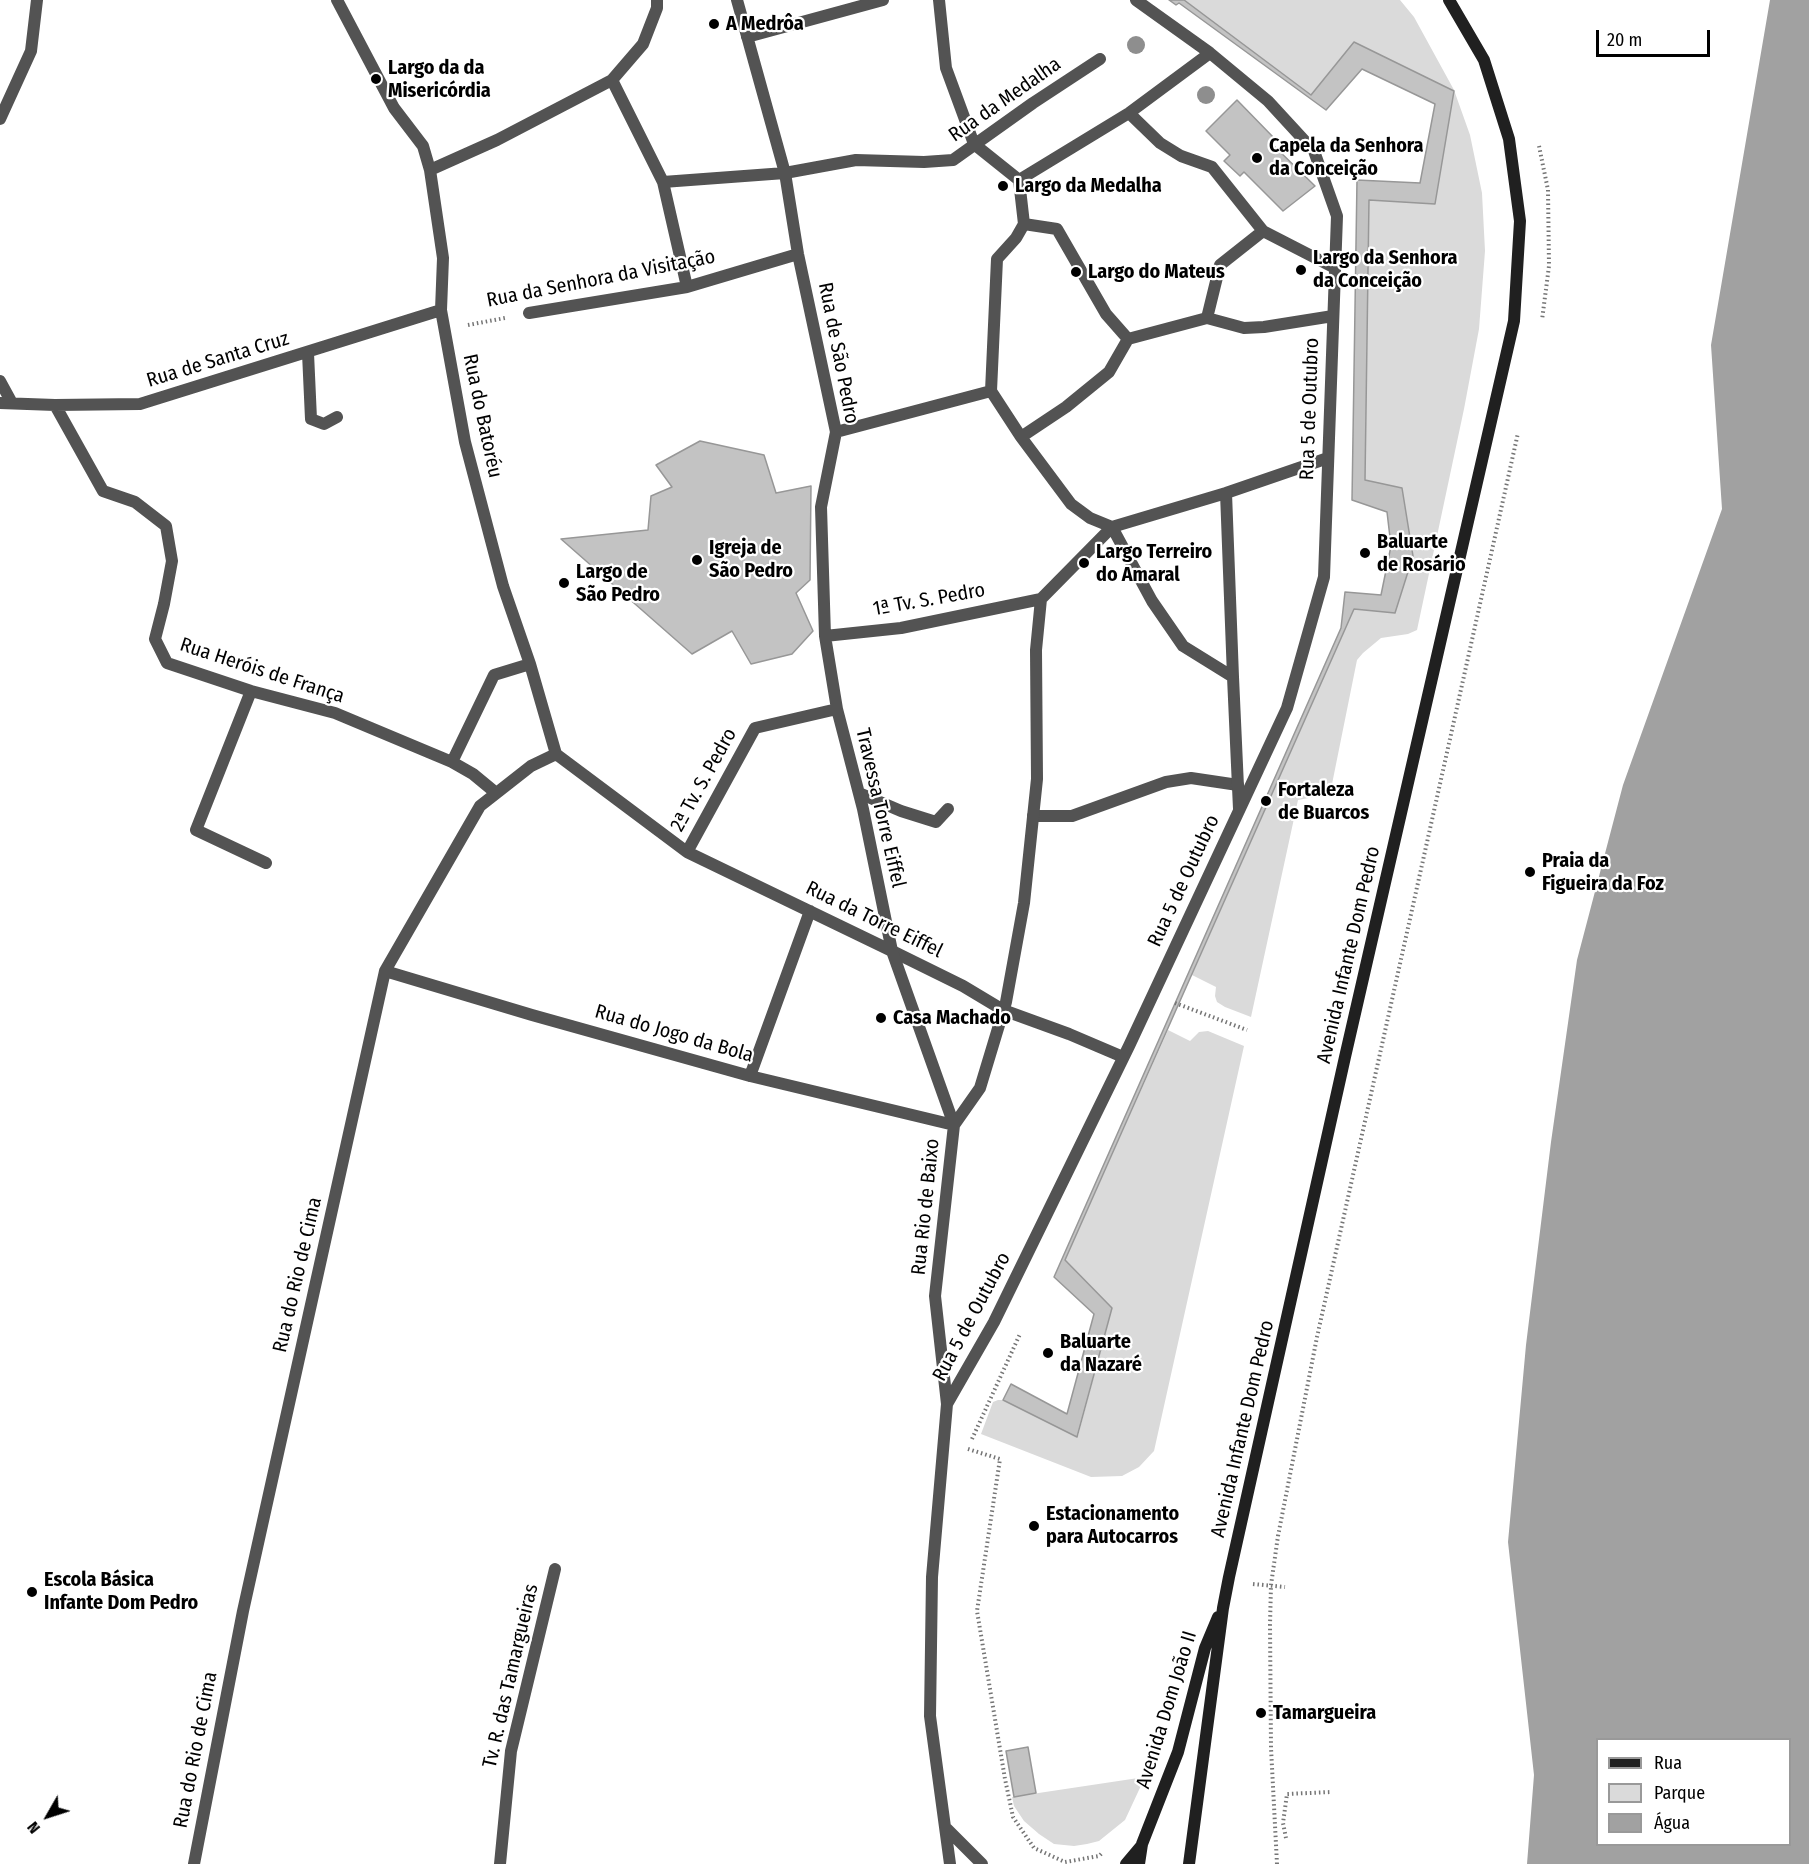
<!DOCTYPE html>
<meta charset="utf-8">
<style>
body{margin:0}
#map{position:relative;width:1809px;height:1864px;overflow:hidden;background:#fff;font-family:"Fira Sans Condensed",sans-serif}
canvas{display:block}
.legend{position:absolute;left:1596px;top:1738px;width:195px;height:108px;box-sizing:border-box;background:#fff;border:2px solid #999;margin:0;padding:8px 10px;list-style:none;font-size:18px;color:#000}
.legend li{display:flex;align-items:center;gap:12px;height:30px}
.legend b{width:30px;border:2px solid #999}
.north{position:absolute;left:18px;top:1786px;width:60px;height:60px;-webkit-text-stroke:4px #fff;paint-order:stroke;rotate:231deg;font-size:16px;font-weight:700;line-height:24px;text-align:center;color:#000}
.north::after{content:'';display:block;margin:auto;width:21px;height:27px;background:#000;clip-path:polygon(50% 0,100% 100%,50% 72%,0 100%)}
.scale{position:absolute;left:1596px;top:30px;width:114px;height:27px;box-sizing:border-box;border:3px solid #000;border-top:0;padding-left:8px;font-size:18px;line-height:21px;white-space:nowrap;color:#000;-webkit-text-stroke:4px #fff;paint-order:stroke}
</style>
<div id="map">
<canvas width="1809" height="1864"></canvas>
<ul class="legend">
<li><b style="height:8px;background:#202020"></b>Rua</li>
<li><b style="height:16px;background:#dadada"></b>Parque</li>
<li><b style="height:16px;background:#a1a1a1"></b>Água</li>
</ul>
<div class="north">N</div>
<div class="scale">20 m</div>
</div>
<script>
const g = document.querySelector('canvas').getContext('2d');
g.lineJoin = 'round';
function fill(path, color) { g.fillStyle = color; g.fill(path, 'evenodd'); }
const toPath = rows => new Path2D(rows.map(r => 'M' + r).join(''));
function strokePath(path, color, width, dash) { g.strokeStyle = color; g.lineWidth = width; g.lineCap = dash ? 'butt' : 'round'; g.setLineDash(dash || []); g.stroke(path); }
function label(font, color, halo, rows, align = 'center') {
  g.font = font + ' "Fira Sans Condensed",sans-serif'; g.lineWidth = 4.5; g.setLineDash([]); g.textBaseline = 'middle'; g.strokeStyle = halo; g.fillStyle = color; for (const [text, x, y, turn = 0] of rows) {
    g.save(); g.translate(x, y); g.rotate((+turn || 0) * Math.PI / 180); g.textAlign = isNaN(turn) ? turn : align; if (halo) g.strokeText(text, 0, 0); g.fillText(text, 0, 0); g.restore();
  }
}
fill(toPath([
 [1184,0,1400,0,1414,17,1454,90,1470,135,1482,193,1485,251,1479,329,1464,409,1417,630,1408,634,1381,638,1363,653,1357,660,1330,794,1298,800,1251,1017,1225,1007,1217,1002,1215,996,1216,987,1192,975,1354,609,1395,612,1413,556,1402,488,1365,480,1369,200,1435,203,1454,91,1354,42,1311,95],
 [1168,1030,1190,1041,1199,1032,1208,1031,1244,1046,1154,1451,1139,1467,1122,1476,1091,1477,981,1434,993,1402,998,1400,1003,1400,1078,1436,1112,1308,1065,1260],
 [1145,1777,1125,1820,1099,1841,1087,1844,1074,1846,1054,1844,1039,1834,1024,1821,1014,1806,1012,1797]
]), '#dadada');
fill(toPath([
 [1770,0,1809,0,1809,1864,1527,1864,1534,1775,1508,1542,1526,1345,1551,1142,1577,960,1623,785,1722,509,1711,345],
 [1598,1740,1790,1740,1790,1844,1598,1844]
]), '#a1a1a1');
const building = toPath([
 [1169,0,1184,0,1311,95,1354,42,1454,91,1435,204,1369,200,1365,480,1402,488,1413,556,1395,613,1354,609,1065,1260,1112,1308,1077,1437,1003,1400,1011,1384,1067,1414,1094,1314,1054,1277,1341,628,1345,592,1381,595,1391,546,1387,512,1352,500,1357,180,1420,183,1435,104,1362,69,1326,110,1179,3,1176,5,1169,0],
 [1237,100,1275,139,1271,143,1315,186,1283,211,1244,172,1240,176,1224,161,1230,155,1206,131,1237,100],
 [700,441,764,455,776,493,811,486,810,580,796,593,813,631,792,654,751,664,732,631,692,654,561,539,648,530,651,496,672,487,656,465,700,441],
 [1028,1747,1036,1793,1014,1797,1006,1751,1028,1747]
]);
fill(building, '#c3c3c3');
strokePath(building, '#979797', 1.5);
strokePath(toPath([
 [1539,146,1548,190,1549,266,1542,320],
 [468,325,505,318],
 [1175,1003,1247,1030],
 [972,1439,1020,1334],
 [968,1449,1000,1459,977,1611,1005,1779,1013,1817,1034,1848,1065,1862,1099,1856,1103,1852],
 [1253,1584,1285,1587],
 [1286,1838,1283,1823,1287,1794,1331,1792],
 [1277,1864,1271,1748,1270,1625,1271,1585,1278,1536,1317,1337,1518,433]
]), '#757575', 4, [1.5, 3]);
strokePath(toPath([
 [0,119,31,51,37,0],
 [1033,816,1072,816,1166,782,1191,778,1238,785],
 [892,951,963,986,1003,1010,1069,1034,1123,1057]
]), '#535353', 12);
strokePath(toPath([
 [337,0,394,108,423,146,430,170,443,258,441,310,465,442,503,586,530,664,556,754,687,852,892,951],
 [737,0,785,173,798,254,836,432,821,507,825,636,837,709,863,809,892,951,954,1125,935,1296,947,1404],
 [939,0,946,68,974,144],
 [747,37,883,0],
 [612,80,663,182,687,287],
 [1129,113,1160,143,1181,156,1212,167,1263,231,1335,268],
 [974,144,1019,180,1024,224,1016,238,997,259,991,391,1021,437,1071,504,1090,518,1112,527,1041,599],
 [430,170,497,140,612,80,643,44,657,8,657,0],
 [1019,180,1129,113,1210,53],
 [663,182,785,173,856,160,924,162,953,160,1033,103,1100,59],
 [1024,224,1057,229,1106,314,1128,339],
 [529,313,687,287,798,254],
 [1207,318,1220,265,1263,231],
 [1128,339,1207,318,1244,328,1264,327,1333,316],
 [308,353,311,419,324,424,337,417],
 [0,381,12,403],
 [0,403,55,405,140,404,441,310],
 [55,405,103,491,135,502,166,526,172,561,164,604,155,639,167,663,251,691,335,713,452,762,473,774,496,793],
 [836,432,991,391],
 [1021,437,1066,407,1109,372,1128,339],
 [1226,493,1233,677],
 [825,636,901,628,1041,599],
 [251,691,196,830,266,863],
 [452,762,494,675,530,664],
 [859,793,901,811,936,822,948,809],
 [1239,809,1233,677,1183,646,1152,601,1112,527,1226,493,1328,458],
 [687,852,755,728,837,709],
 [385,971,532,1015,750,1076,954,1125],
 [750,1076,810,911],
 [954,1125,980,1088,1006,1002,1024,903,1037,779,1036,650,1041,599],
 [947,1829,982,1864],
 [194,1864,243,1611,385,971,480,806,531,766,556,754],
 [500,1864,511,1751,555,1569],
 [950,1864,930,1716,932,1577,947,1404,994,1322,1129,1046,1287,708,1324,577,1337,216,1314,151,1268,101,1210,53,1136,0]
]), '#535353', 12);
strokePath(toPath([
 [1126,1864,1142,1845],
 [1139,1864,1142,1844,1178,1752,1205,1648,1218,1617],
 [1189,1864,1223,1608,1229,1577,1345,1057,1514,321,1520,221,1509,139,1484,60,1449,0]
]), '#202020', 12);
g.fillStyle = '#8e8e8e';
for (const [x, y] of [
 [1136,45],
 [1206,95]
]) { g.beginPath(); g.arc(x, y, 9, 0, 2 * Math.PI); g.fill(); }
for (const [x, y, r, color] of [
 [714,24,6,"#000"],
 [376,79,6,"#000"],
 [1257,158,6,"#000"],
 [1003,186,6,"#000"],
 [1301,270,6,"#000"],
 [1076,272,6,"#000"],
 [1365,553,6,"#000"],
 [697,560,6,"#000"],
 [1084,563,6,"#000"],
 [564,583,6,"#000"],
 [1266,801,6,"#000"],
 [1530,872,6,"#000"],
 [881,1018,6,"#000"],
 [1048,1353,6,"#000"],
 [1034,1526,6,"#000"],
 [32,1592,6,"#000"],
 [1261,1713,6,"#000"]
]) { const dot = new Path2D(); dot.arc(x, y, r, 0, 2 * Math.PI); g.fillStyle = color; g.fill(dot); strokePath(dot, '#fff', 2); }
label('bold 20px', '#000', '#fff', [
 ["A Medrôa",726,24],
 ["Largo da da",388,68],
 ["Misericórdia",388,91],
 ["Capela da Senhora",1269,146],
 ["da Conceição",1269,169],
 ["Largo da Medalha",1015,186],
 ["Largo da Senhora",1313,258],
 ["da Conceição",1313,281],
 ["Largo do Mateus",1088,272],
 ["Baluarte",1377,542],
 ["de Rosário",1377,565],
 ["Igreja de",709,548],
 ["São Pedro",709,571],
 ["Largo Terreiro",1096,552],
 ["do Amaral",1096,575],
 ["Largo de",576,572],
 ["São Pedro",576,595],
 ["Fortaleza",1278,790],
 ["de Buarcos",1278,813],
 ["Praia da",1542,861],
 ["Figueira da Foz",1542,884],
 ["Casa Machado",893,1018],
 ["Baluarte",1060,1342],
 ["da Nazaré",1060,1365],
 ["Estacionamento",1046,1514],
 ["para Autocarros",1046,1537],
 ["Escola Básica",44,1580],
 ["Infante Dom Pedro",44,1603],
 ["Tamargueira",1273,1713]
], 'left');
label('20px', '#000', '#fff', [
 ["Rua da Medalha",1005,100,-35],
 ["Rua da Senhora da Visitação",601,279,-11],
 ["Rua de São Pedro",838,353,79],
 ["Rua de Santa Cruz",218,360,-17],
 ["Rua 5 de Outubro",1310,409,-88],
 ["Rua do Batoréu",482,416,78],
 ["1ª Tv. S. Pedro",929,600,-10],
 ["Rua Heróis de França",262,671,18],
 ["2ª Tv. S. Pedro",704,780,-61],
 ["Travessa Torre Eiffel",880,808,77],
 ["Rua 5 de Outubro",1184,881,-65],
 ["Rua da Torre Eiffel",874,920,26],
 ["Avenida Infante Dom Pedro",1349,955,-77],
 ["Rua do Jogo da Bola",674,1034,16],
 ["Rua Rio de Baixo",926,1207,-84],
 ["Rua do Rio de Cima",298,1275,-77],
 ["Rua 5 de Outubro",972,1317,-62],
 ["Avenida Infante Dom Pedro",1243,1429,-77],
 ["Tv. R. das Tamargueiras",511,1676,-77],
 ["Avenida Dom João II",1167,1710,-73],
 ["Rua do Rio de Cima",196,1750,-79]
]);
</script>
